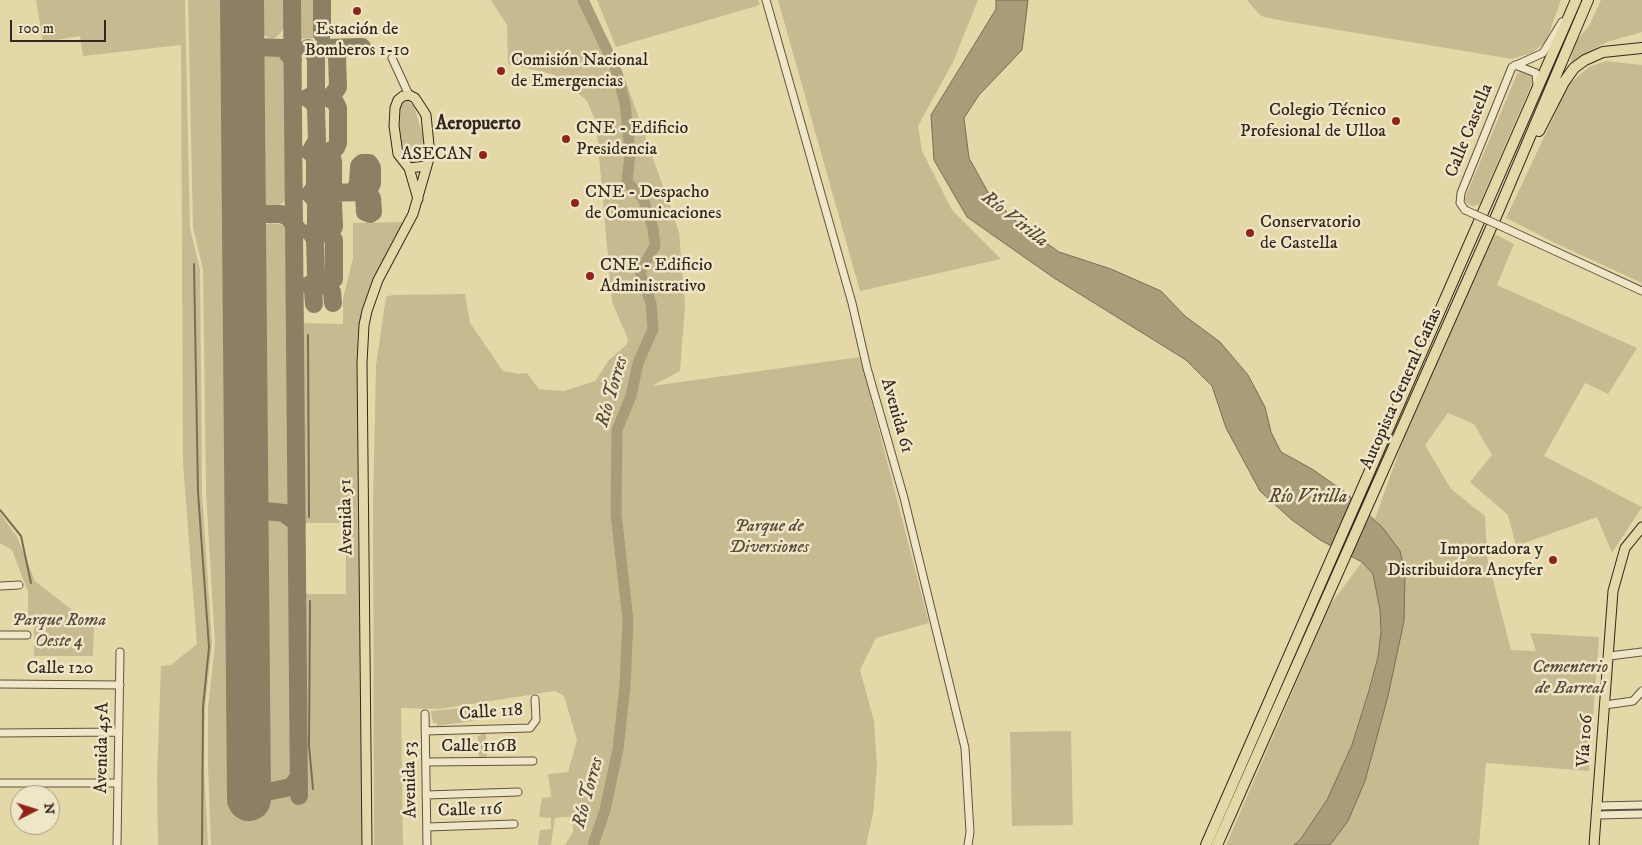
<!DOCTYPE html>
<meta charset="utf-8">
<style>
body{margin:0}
#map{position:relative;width:1642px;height:845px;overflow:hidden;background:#e5d8a8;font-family:"IM FELL DW Pica",serif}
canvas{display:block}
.north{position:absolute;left:10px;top:785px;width:50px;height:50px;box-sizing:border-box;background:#eee6c6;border:1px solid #a49a83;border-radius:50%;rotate:85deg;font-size:14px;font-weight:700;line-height:20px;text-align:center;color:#34271f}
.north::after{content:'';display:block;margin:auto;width:18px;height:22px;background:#8f2418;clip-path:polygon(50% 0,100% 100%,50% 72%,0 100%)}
.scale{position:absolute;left:10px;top:20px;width:96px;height:22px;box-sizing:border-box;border:2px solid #34271f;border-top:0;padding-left:6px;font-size:15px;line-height:18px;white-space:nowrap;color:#34271f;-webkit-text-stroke:4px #eee6c6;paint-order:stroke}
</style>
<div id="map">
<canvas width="1642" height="845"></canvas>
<div class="north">N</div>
<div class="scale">100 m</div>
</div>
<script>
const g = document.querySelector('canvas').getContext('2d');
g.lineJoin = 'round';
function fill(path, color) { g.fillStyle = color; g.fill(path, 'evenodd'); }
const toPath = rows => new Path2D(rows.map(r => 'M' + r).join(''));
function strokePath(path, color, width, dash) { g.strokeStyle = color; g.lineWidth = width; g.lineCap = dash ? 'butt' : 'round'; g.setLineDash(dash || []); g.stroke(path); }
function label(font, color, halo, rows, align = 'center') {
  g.font = font + ' "IM FELL DW Pica",serif'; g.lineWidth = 5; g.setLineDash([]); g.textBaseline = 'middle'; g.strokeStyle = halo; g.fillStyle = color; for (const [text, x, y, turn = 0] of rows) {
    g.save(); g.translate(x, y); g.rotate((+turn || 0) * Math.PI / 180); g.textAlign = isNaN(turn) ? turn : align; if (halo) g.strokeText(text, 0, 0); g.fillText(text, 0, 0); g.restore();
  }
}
fill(toPath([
 [36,0,185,0,190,228,200,269,202,492,212,644,205,707,204,768,208,845,158,845,157,777,161,666,171,665,197,644,183,463,181,45,83,56,80,36,43,42],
 [188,0,229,0,235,802,257,801,294,791,293,799,304,799,303,594,346,594,346,523,303,523,300,323,343,324,343,299,353,258,353,223,403,222,374,279,363,309,358,383,362,845,211,845,208,768,208,707,215,644,206,492,203,269,193,228],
 [257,0,285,0,285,28,275,38,269,38,260,32],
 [299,0,317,0,317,38,299,39],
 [491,0,589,0,623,73,679,232,685,305,680,371,652,386,860,357,929,623,876,638,860,670,874,721,877,766,873,814,866,845,565,845,573,832,573,817,562,817,555,818,551,845,538,845,540,830,551,829,551,818,539,817,542,798,551,797,548,774,568,772,577,740,564,696,555,691,439,709,401,708,403,845,374,845,373,505,376,365,386,297,392,295,465,294,470,323,503,371,520,374,527,373,539,389,564,391,595,381,609,360,627,344,628,339,612,302,596,122,587,101,567,83,552,74,508,64,507,25],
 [597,0,758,0,760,5,616,47],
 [778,0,978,0,953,62,918,126,922,151,952,210,1001,259,860,291],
 [1247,0,1561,0,1549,34,1545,42,1532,53,1512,59,1278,20,1261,16],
 [1601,0,1642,0,1642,32,1607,42,1581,56,1570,64,1574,43,1589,26],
 [273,54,283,60,285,67,287,195,285,201,278,206,272,207,265,206,258,194,257,66,260,58,265,55],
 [1606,61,1642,65,1642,283,1555,243,1506,218,1569,84,1589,67],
 [1520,72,1532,76,1533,81,1479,205,1471,206,1466,202,1465,198,1517,74],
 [406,100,414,106,423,136,422,159,414,165,403,153,399,136,400,105],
 [270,223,283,225,286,231,287,237,289,237,291,502,287,506,281,508,267,508,263,506,261,501,258,236,264,225],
 [1495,234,1514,244,1497,285,1637,348,1608,394,1585,383,1544,456,1642,507,1612,553,1597,517,1516,546,1508,515,1470,482,1492,455,1474,424,1448,413,1425,445,1451,489,1485,516,1487,557,1511,650,1536,651,1530,633,1599,637,1589,771,1486,763,1479,845,1330,845,1348,821,1365,781,1388,696,1404,621,1383,528,1375,519,1405,435],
 [0,513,17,537,35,581,94,627,93,656,34,656,34,626,28,625,28,592,12,550,0,543],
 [265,518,284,519,291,525,293,772,285,783,265,788,262,787,260,525],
 [1362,562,1373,574,1380,610,1381,632,1378,657,1352,745,1327,800,1300,840,1294,845,1226,845,1330,605],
 [483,706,479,720,437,726,437,723,433,723,431,711],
 [1071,731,1073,825,1012,826,1010,732],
 [486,732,487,757,479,758,478,736]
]), '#c7ba91');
const water = toPath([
 [996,0,1028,0,1022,50,979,95,964,118,969,158,989,194,1017,222,1059,252,1111,269,1161,291,1185,316,1220,342,1248,375,1265,407,1271,432,1281,452,1312,469,1345,492,1383,528,1400,551,1405,573,1404,621,1388,696,1365,781,1348,821,1330,845,1294,845,1300,840,1327,800,1352,745,1369,690,1378,657,1381,632,1380,610,1373,574,1362,562,1320,540,1292,520,1260,491,1226,428,1212,386,1186,360,1054,278,967,217,934,160,931,115,996,9,996,0]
]);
fill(water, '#a99c79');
strokePath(water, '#7a6d55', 1);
strokePath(toPath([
 [194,264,198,492,209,647,203,707,202,845],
 [308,335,309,517],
 [0,510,21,536,31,583],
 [310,601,309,746,313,789]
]), '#7a6d55', 2);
strokePath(toPath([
 [583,0,615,67,625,103,630,153,627,182,643,198,653,228,655,246,640,272,651,303,653,329,638,363,631,396,617,430,616,514,628,620,625,686,618,749,605,810,593,845]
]), '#a99c79', 11);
strokePath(toPath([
 [292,0,299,796],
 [322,0,322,34],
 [242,34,255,47,283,48,293,60],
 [308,48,314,53,316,60,316,89,313,95,307,98,313,102,316,108,317,140,310,152,314,155,315,162,315,187,310,194,316,201,316,227,311,233,315,239,316,274,316,280,309,285,313,290,314,304],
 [324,48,362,47],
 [243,60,248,51,255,47],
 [318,98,331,97,338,87,337,57,335,52,328,48],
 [328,98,335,102,338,108,338,143,336,148,327,152,331,154,333,161,333,185,328,193,333,200,334,227,329,233,334,240,334,279,327,285,332,292,333,303],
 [357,192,364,196,365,212,370,214,373,212,372,198,366,192],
 [321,193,366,192,369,190,372,183,372,168,369,163,362,163,359,166,358,184,353,192],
 [244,202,249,210,257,214,281,214,288,217,299,231],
 [244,227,249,219,257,214],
 [247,496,256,510,284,513,297,523],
 [247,525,255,514,261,512],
 [249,777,253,786,262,793,291,787,299,777]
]), '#8c8064', 18);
strokePath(toPath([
 [242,0,249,799]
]), '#8c8064', 44);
const minor = toPath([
 [766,0,852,303,867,368,904,498,965,748,970,832,968,845],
 [392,58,409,95],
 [1515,65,1536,73,1537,85],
 [1465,210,1460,203,1461,193,1512,67,1543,53,1562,22],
 [1505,228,1642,291],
 [0,586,19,585],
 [0,635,27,635],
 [1609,656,1642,652],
 [0,684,120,685],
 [1605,705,1633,701,1642,691],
 [425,714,427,845],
 [425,731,530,728,536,720,535,699],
 [0,733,119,732],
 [426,762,533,761],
 [0,783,118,783],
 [426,795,518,792],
 [1598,806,1642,805],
 [1597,815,1642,814],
 [427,827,514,824],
 [117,845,120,652]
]);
const major = toPath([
 [409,168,418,199],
 [367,845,362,363,364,325,367,311,378,280,413,214,430,155,426,115,415,98,409,95,403,96,398,100,395,108,394,126,398,154,409,168,426,166],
 [1594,845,1613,591,1625,548,1642,527]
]);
const highway = toPath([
 [1539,131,1564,82,1574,68,1585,60,1603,52,1642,48],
 [1206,845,1576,0],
 [1217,845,1498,212,1588,0]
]);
strokePath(minor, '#605341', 9);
strokePath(major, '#34271f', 11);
strokePath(highway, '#34271f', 12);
strokePath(minor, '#eee6c6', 7);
strokePath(major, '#e5d8a8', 9);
strokePath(highway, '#e5d8a8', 10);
const minorBridge = toPath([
 [1465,210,1505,228]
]);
strokePath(minorBridge, '#605341', 9, []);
strokePath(minorBridge, '#eee6c6', 7);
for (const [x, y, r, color] of [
 [357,11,5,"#8f2418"],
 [501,71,5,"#8f2418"],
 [1396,121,5,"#8f2418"],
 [566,139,5,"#8f2418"],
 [483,155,5,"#8f2418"],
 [575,203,5,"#8f2418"],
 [1250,233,5,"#8f2418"],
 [590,276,5,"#8f2418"],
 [1553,560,5,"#8f2418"]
]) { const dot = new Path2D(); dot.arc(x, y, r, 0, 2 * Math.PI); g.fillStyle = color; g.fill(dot); strokePath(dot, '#eee6c6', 2); }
label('18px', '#34271f', '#eee6c6', [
 ["Estación de",357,30,"center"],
 ["Bomberos 1-10",357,51,"center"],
 ["Comisión Nacional",511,61],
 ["de Emergencias",511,82],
 ["Colegio Técnico",1386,111,"right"],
 ["Profesional de Ulloa",1386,132,"right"],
 ["CNE - Edificio",576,129],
 ["Presidencia",576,150],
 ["ASECAN",473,155,"right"],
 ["CNE - Despacho",585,193],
 ["de Comunicaciones",585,214],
 ["Conservatorio",1260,223],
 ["de Castella",1260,244],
 ["CNE - Edificio",600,266],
 ["Administrativo",600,287],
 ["Importadora y",1543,550,"right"],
 ["Distribuidora Ancyfer",1543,571,"right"]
], 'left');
label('18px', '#34271f', '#eee6c6', [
 ["Calle Castella",1470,131,-68],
 ["Autopista General Cañas",1402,389,-66],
 ["Avenida 61",896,416,74],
 ["Avenida 51",347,517,-91],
 ["Calle 120",60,669],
 ["Calle 118",491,713,-4],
 ["Vía 106",1586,741,-86],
 ["Calle 116B",479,747],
 ["Avenida 45A",103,748,-89],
 ["Avenida 53",411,780,-91],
 ["Calle 116",470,811,-2]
]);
label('italic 18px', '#594c3c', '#eee6c6', [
 ["Parque de",769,527],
 ["Diversiones",769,548],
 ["Parque Roma",59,621],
 ["Oeste 4",59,642],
 ["Cementerio",1570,668],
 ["de Barreal",1570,689]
]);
label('bold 19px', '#34271f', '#eee6c6', [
 ["Aeropuerto",478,125]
]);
label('italic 19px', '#574a3a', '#eee6c6', [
 ["Río Virilla",1014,220,38],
 ["Río Torres",613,392,-74],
 ["Río Virilla",1308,498],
 ["Río Torres",589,793,-75]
]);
</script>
